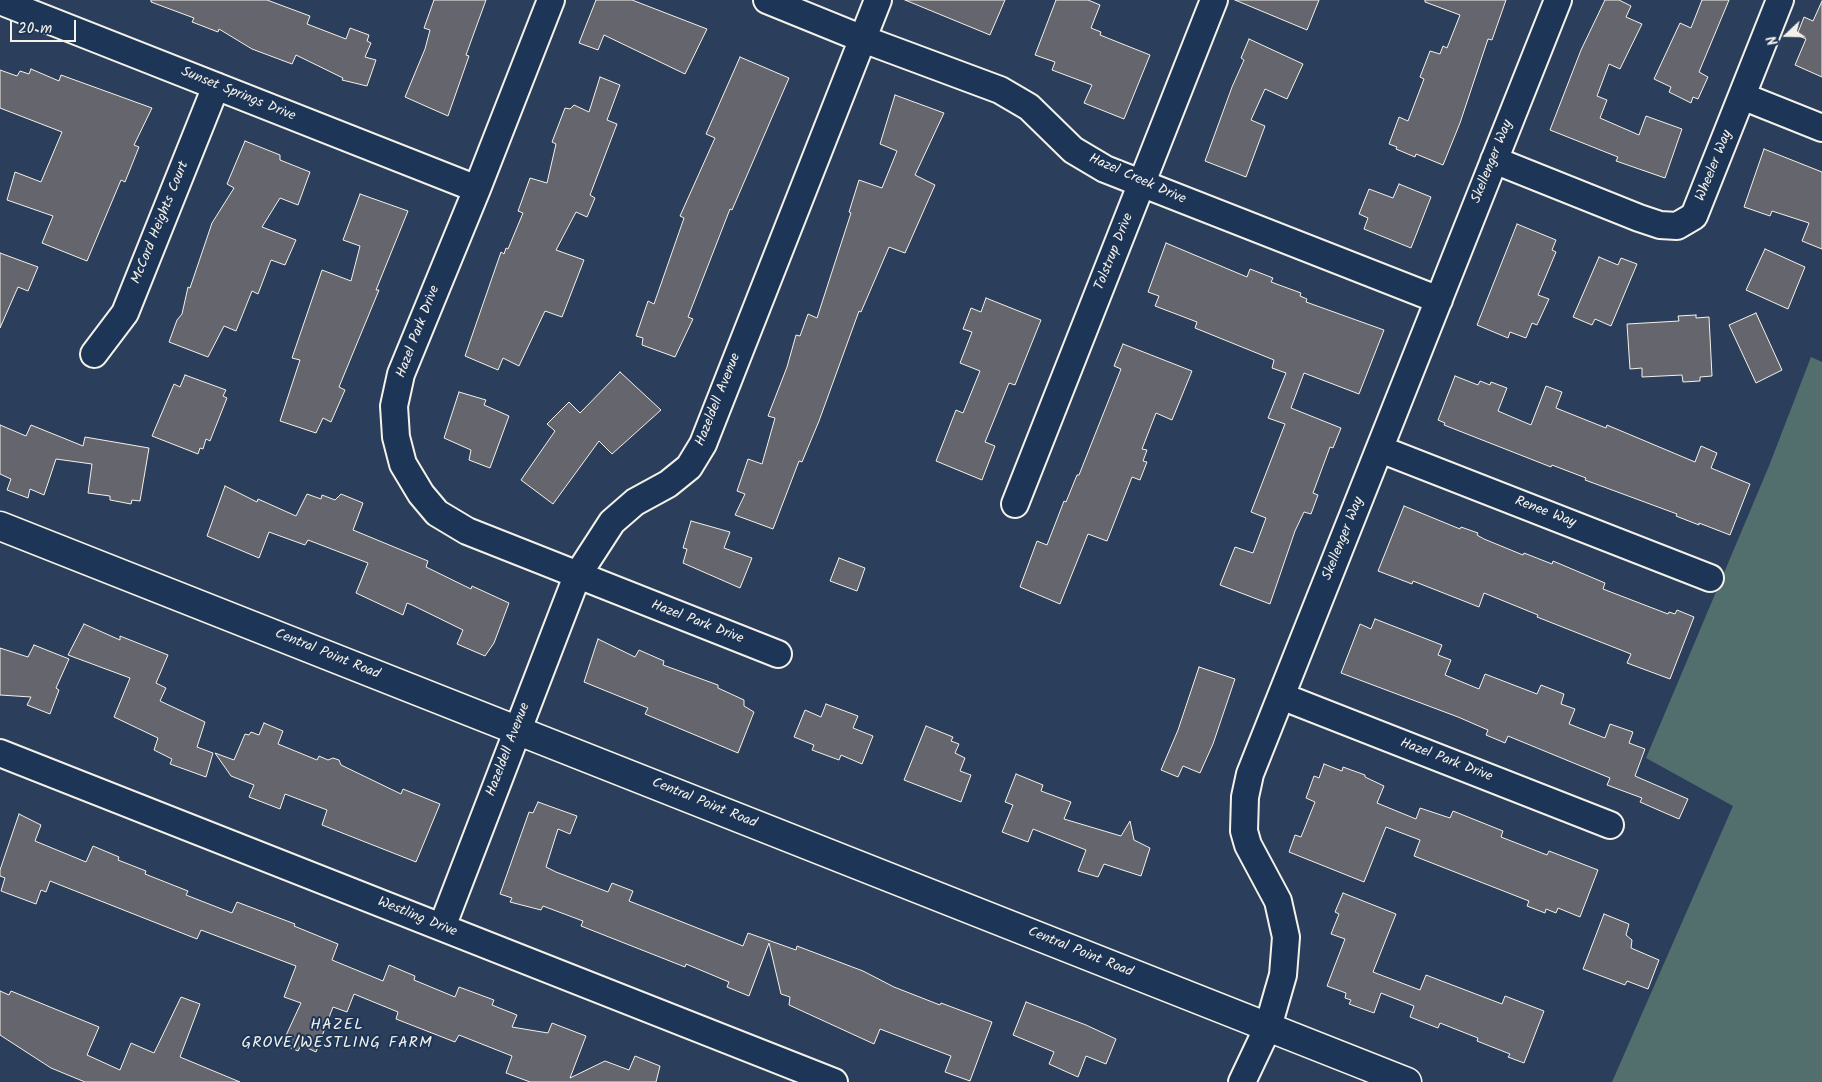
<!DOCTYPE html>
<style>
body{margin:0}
#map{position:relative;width:1822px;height:1082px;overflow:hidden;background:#2b3f5c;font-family:Kalam,sans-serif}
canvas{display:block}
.north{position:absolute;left:1762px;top:10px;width:50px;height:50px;-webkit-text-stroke:4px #1d3557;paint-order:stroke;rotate:249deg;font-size:14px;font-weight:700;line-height:20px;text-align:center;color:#f4f1e8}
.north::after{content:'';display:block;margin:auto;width:18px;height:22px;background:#f4f1e8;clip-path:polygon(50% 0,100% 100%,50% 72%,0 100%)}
.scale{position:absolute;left:10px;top:20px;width:66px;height:22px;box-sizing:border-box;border:2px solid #f4f1e8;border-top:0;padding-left:6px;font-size:15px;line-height:18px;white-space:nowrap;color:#f4f1e8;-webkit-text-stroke:4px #1d3557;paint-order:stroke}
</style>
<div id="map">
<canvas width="1822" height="1082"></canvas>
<div class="north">N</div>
<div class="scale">20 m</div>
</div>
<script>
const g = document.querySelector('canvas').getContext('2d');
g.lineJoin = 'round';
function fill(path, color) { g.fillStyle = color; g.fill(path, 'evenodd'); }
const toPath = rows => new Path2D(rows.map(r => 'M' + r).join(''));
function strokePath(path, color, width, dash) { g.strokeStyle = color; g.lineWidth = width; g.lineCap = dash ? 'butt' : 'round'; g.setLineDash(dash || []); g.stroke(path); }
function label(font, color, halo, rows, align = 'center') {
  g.font = font + ' Kalam,sans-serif'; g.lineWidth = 4; g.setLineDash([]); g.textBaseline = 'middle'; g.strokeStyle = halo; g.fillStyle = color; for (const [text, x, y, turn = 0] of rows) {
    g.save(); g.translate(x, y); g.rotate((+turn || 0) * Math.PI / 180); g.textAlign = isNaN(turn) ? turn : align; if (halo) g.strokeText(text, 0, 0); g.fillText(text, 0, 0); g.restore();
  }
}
fill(toPath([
 [1811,357,1822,362,1822,1082,1612,1082,1733,806,1646,758,1769,466]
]), '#536f6d');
const building = toPath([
 [151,0,267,0,310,16,307,24,346,39,350,28,369,35,367,41,371,43,365,57,376,60,367,86,342,80,343,78,296,55,292,64,252,49,219,29,218,32,192,22,194,18,151,2,151,0],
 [434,0,486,0,466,55,469,56,448,116,405,97,425,49,430,30,424,28,434,0],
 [596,0,632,0,707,29,685,74,604,35,598,50,579,43,596,0],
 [905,0,1005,0,990,35,905,0],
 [1056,0,1088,0,1100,5,1091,28,1101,32,1100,35,1150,55,1124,119,1084,103,1092,85,1052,70,1055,62,1035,55,1056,0],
 [1235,0,1319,0,1307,30,1235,0],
 [1425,0,1506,0,1492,40,1488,39,1460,123,1443,165,1416,154,1415,157,1396,149,1397,147,1389,144,1399,117,1408,121,1424,79,1420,77,1430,51,1440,54,1443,46,1447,48,1460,15,1425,2,1425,0],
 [1605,0,1619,0,1631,6,1626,17,1642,24,1620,69,1609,64,1597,96,1607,100,1600,118,1639,135,1646,116,1682,129,1665,178,1616,161,1618,157,1550,130,1581,50,1605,0],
 [1702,0,1729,0,1699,72,1708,77,1698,99,1693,97,1691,103,1669,92,1671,87,1654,79,1680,23,1691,28,1702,0],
 [1822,1,1822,77,1795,65,1806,39,1797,35,1804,17,1813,21,1822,1],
 [1249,39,1303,64,1287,99,1265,89,1251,120,1265,126,1246,177,1205,161,1232,87,1244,60,1241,58,1249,39],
 [740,57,789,78,732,210,730,209,688,317,693,319,675,357,642,345,643,338,636,336,648,301,654,304,684,218,680,216,715,138,706,134,740,57],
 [31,69,59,81,61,75,152,108,134,145,139,147,125,182,121,180,87,261,42,243,53,216,7,200,15,172,41,182,62,132,0,108,0,70,17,76,20,71,29,74,31,69],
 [600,77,620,85,607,120,617,124,590,195,595,198,587,217,576,212,556,250,584,260,562,317,545,311,519,366,503,358,498,370,465,356,501,252,504,254,506,248,508,249,523,213,518,211,530,178,547,183,556,144,552,142,565,108,570,109,574,105,589,112,600,77],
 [895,95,944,113,915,175,935,185,905,253,889,247,861,312,859,311,819,421,802,462,799,461,773,529,735,515,745,494,737,491,748,459,762,464,775,418,768,416,787,367,796,335,800,336,808,314,817,318,851,213,849,212,859,180,882,188,897,151,880,144,895,95],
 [245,141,280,155,280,160,310,172,298,205,280,198,262,227,296,240,285,265,271,260,258,294,252,291,236,331,224,326,208,357,169,342,177,320,182,314,188,287,190,288,212,223,234,188,227,184,245,141],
 [1764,149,1822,172,1822,249,1802,241,1809,223,1772,211,1770,216,1744,207,1764,149],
 [1399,184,1431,197,1411,248,1364,229,1368,218,1359,214,1369,189,1393,198,1399,184],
 [360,194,408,211,376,290,379,290,339,387,345,390,331,422,323,418,316,433,280,421,300,360,292,358,322,270,351,281,360,246,343,240,360,194],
 [1517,224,1556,240,1552,250,1556,252,1538,295,1549,299,1537,325,1532,323,1526,338,1510,332,1508,338,1477,325,1517,224],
 [1166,243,1247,277,1250,269,1273,278,1271,282,1301,293,1300,296,1307,299,1306,302,1384,330,1359,394,1304,373,1291,408,1341,428,1333,448,1330,447,1313,493,1318,495,1311,514,1304,512,1295,531,1270,604,1220,585,1235,547,1253,553,1266,518,1251,512,1285,424,1268,418,1286,373,1272,368,1274,360,1195,328,1197,322,1155,306,1159,296,1148,292,1166,243],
 [1765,249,1805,267,1788,309,1746,290,1765,249],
 [0,253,38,267,28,291,18,287,0,328,0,253],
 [1599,257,1618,265,1621,258,1637,264,1611,326,1595,319,1592,325,1573,317,1599,257],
 [986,298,1041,320,1015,385,1009,383,985,442,995,446,982,480,936,461,956,410,963,413,980,371,960,363,972,332,963,329,971,308,981,312,986,298],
 [1756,313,1782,370,1756,383,1729,325,1756,313],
 [1696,315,1696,318,1709,317,1712,376,1700,377,1700,381,1683,382,1682,375,1642,377,1642,368,1630,369,1627,324,1679,321,1678,316,1696,315],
 [1123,344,1192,371,1172,420,1156,413,1142,449,1147,450,1143,461,1147,462,1140,480,1132,477,1107,541,1088,534,1060,604,1020,587,1037,541,1047,545,1064,501,1066,502,1077,475,1079,475,1121,369,1114,366,1123,344],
 [620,372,661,410,612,454,599,441,553,504,521,480,555,431,547,424,569,402,580,413,620,372],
 [185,375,226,390,223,396,227,398,210,441,206,439,203,449,200,448,198,454,152,436,174,384,180,387,185,375],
 [1455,376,1478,385,1480,381,1490,385,1491,382,1507,388,1498,411,1531,425,1546,386,1562,392,1556,408,1606,428,1607,425,1695,462,1701,446,1717,453,1711,468,1750,484,1730,535,1699,523,1699,525,1676,516,1677,514,1585,480,1586,478,1552,465,1551,467,1444,425,1445,423,1438,420,1455,376],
 [459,392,486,400,484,405,509,416,490,468,469,460,471,450,444,438,459,392],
 [0,425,26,436,31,425,83,446,85,437,149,448,140,501,132,500,131,504,110,500,110,496,88,493,92,464,56,459,44,495,30,489,28,498,7,490,11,479,0,474,0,425],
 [225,486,257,502,258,499,296,516,307,494,321,499,322,495,335,500,341,494,363,503,353,530,428,561,426,567,471,589,472,586,509,603,494,643,485,656,457,644,463,630,412,605,407,603,403,615,356,593,368,563,308,540,305,545,269,532,259,558,207,536,225,486],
 [1404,506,1460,529,1461,527,1478,533,1477,535,1484,539,1523,555,1524,553,1552,564,1553,561,1605,583,1603,589,1668,614,1669,612,1675,614,1677,610,1694,617,1670,679,1627,663,1631,654,1537,617,1538,615,1484,593,1479,607,1413,581,1412,584,1378,571,1404,506],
 [691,521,730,532,724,548,752,558,740,588,683,563,687,549,683,548,691,521],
 [839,558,865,568,857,591,830,581,839,558],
 [1375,619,1442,645,1438,655,1451,660,1445,675,1479,689,1485,674,1537,694,1541,685,1564,694,1561,704,1575,709,1569,724,1605,738,1610,724,1633,732,1629,743,1645,749,1635,776,1688,799,1679,819,1640,802,1642,798,1607,785,1610,778,1508,736,1505,743,1486,735,1488,730,1458,717,1341,673,1360,624,1371,629,1375,619],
 [84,624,120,640,120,636,168,655,156,683,166,688,160,701,205,722,197,747,213,753,206,777,170,764,172,759,154,750,158,738,114,717,130,678,68,655,84,624],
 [598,639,635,657,639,650,664,661,663,665,718,685,718,688,744,700,744,706,754,712,738,753,645,714,648,708,584,682,598,639],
 [34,645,69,659,56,688,59,690,50,714,27,705,31,697,0,695,0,648,28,657,34,645],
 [1199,667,1235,679,1213,744,1200,773,1183,766,1178,777,1161,770,1178,730,1199,667],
 [826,704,858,716,853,728,873,736,862,764,841,755,839,760,812,750,814,745,794,737,805,710,821,717,826,704],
 [264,723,283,731,278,744,317,760,319,756,328,760,333,758,339,760,341,765,401,794,403,789,440,804,416,862,322,825,327,810,285,794,280,809,249,797,254,785,231,776,215,753,234,760,245,734,249,735,251,732,259,735,264,723],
 [926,726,953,737,951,741,959,744,955,753,965,758,960,771,971,775,961,802,904,780,926,726],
 [1324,764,1342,771,1343,767,1365,775,1365,777,1384,786,1377,803,1416,819,1420,808,1450,818,1453,811,1503,831,1501,837,1547,855,1549,851,1598,870,1580,917,1558,908,1556,913,1546,909,1545,913,1527,906,1529,901,1414,856,1420,840,1386,827,1364,882,1289,852,1295,835,1301,837,1315,802,1306,798,1314,776,1319,778,1324,764],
 [1016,774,1043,785,1041,791,1071,802,1064,819,1121,836,1130,821,1134,840,1150,848,1141,876,1104,864,1098,877,1078,871,1086,850,1033,829,1028,842,1002,832,1013,805,1005,802,1016,774],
 [538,802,577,816,570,834,558,829,546,867,556,872,608,892,612,883,633,891,629,901,743,946,748,933,796,950,797,946,863,971,894,987,940,1005,941,1003,992,1022,970,1081,945,1072,951,1056,880,1029,874,1044,789,1005,790,997,781,994,769,943,749,996,727,987,729,982,686,964,685,967,581,926,583,921,543,906,541,910,510,902,512,898,500,894,529,812,533,813,538,802],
 [19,814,41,825,35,841,86,862,93,846,119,857,118,860,146,871,145,874,188,891,186,895,232,913,237,902,295,924,294,926,338,944,332,960,383,981,389,965,415,976,414,980,455,997,459,987,494,1000,492,1005,517,1015,512,1027,548,1033,552,1023,586,1036,570,1078,605,1061,629,1070,635,1056,660,1066,656,1082,530,1082,506,1073,512,1056,459,1035,455,1042,396,1019,398,1012,354,994,347,1012,333,1007,316,1052,301,1045,298,1051,282,1044,301,1003,284,997,296,966,201,930,197,939,50,881,46,892,41,890,36,904,1,891,5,878,0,876,0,870,19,814],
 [1343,893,1396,914,1373,972,1420,990,1426,975,1502,1004,1505,996,1544,1011,1524,1063,1508,1057,1510,1054,1477,1041,1478,1038,1440,1023,1438,1028,1410,1017,1414,1006,1381,993,1374,1013,1349,1004,1351,1000,1345,998,1346,993,1327,986,1345,939,1331,934,1339,914,1335,912,1343,893],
 [1604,914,1629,924,1626,935,1632,940,1631,948,1659,960,1648,989,1627,981,1625,985,1583,969,1604,914],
 [0,991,9,995,11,991,99,1027,87,1055,120,1070,131,1043,154,1053,181,997,200,1004,180,1057,240,1082,85,1082,51,1068,0,1035,0,991],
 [1026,1002,1086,1025,1116,1039,1106,1064,1086,1056,1078,1077,1049,1064,1054,1052,1013,1035,1026,1002]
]);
fill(building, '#65656e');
strokePath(building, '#f4f1e8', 1);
const street = toPath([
 [551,0,477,189,401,374,394,406,396,437,403,464,421,494,437,513,467,531,778,654],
 [767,0,863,39,1000,90,1029,107,1073,150,1105,169,1439,300],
 [0,1,477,189],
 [1742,96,1822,128],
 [1494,160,1639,218,1660,225,1677,226,1694,216,1780,0],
 [94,354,125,313,216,86],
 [1380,449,1710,578],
 [1015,504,1214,0],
 [1281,696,1610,825],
 [0,753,834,1082],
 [442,927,577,576,612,522,635,502,668,484,689,467,703,444,878,0],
 [1242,1082,1268,1027,1283,975,1286,937,1278,901,1248,845,1244,831,1245,797,1250,774,1558,0]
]);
const secondary = toPath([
 [0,526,1407,1082]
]);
strokePath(street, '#f4f1e8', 30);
strokePath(secondary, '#f4f1e8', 31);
strokePath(street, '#1d3557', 26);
strokePath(secondary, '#1d3557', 28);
label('14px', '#f4f1e8', '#1d3557', [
 ["Sunset Springs Drive",238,95,22],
 ["Skellenger Way",1493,162,-68],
 ["Wheeler Way",1715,166,-68],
 ["Hazel Creek Drive",1137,180,24],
 ["McCord Heights Court",161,223,-68],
 ["Tolstrup Drive",1115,252,-68],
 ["Hazel Park Drive",419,332,-69],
 ["Hazeldell Avenue",719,400,-68],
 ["Renee Way",1545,513,21],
 ["Skellenger Way",1344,539,-68],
 ["Hazel Park Drive",697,623,21],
 ["Central Point Road",327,655,22],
 ["Hazeldell Avenue",509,750,-69],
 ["Hazel Park Drive",1446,761,21],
 ["Central Point Road",704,804,22],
 ["Westling Drive",417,918,22],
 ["Central Point Road",1080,953,22]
]);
g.letterSpacing = '1px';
label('16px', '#f4f1e8', '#1d3557', [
 ["HAZEL",337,1026],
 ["GROVE/WESTLING FARM",337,1044]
]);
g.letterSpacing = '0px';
</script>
